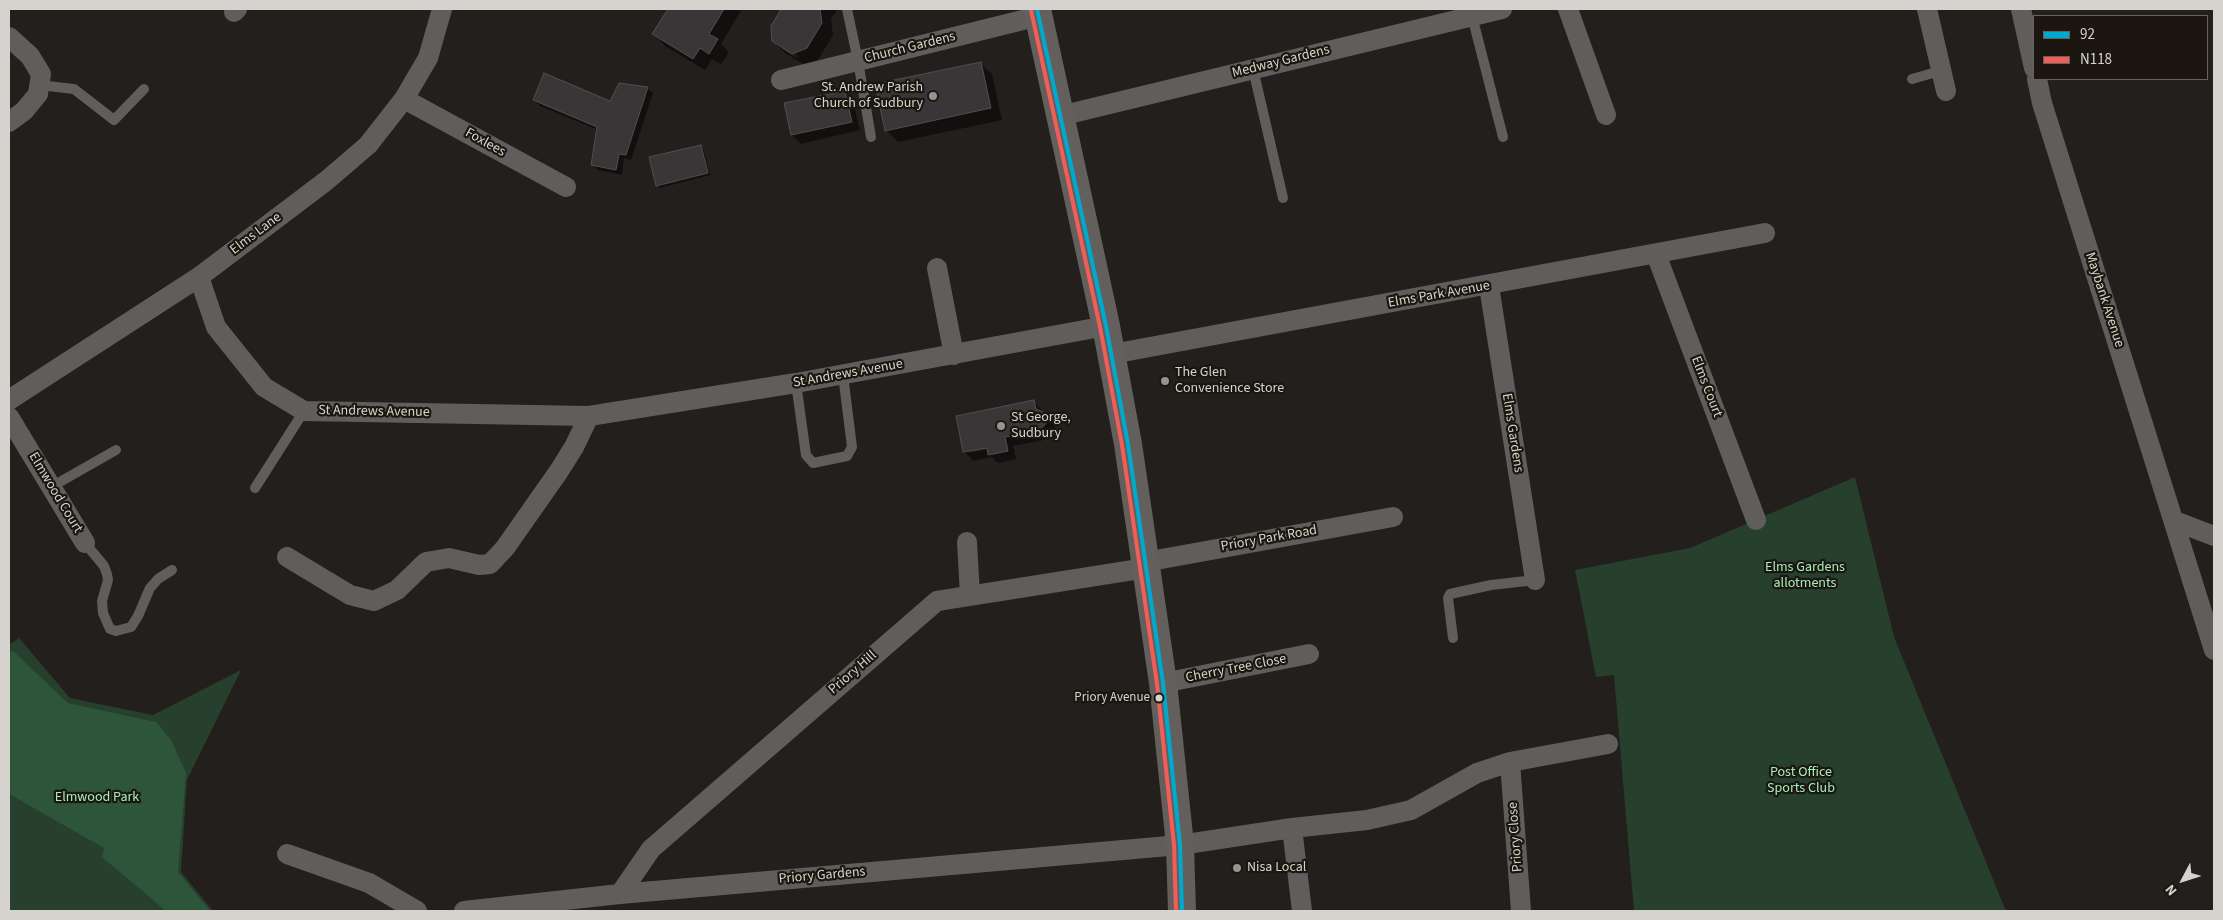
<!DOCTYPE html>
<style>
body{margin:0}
#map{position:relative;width:2223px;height:920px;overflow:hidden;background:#221f1c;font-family:"Source Sans 3",sans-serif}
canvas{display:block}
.frame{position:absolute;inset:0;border:10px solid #d6d3ce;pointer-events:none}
.legend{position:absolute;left:2033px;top:15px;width:175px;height:65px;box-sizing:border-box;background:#1b1710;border:1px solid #66625c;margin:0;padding:6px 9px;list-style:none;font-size:15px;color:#d6d3ce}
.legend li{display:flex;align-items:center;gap:10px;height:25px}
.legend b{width:25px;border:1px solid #66625c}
.north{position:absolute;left:2158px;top:855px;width:50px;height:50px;-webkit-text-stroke:4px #1b1710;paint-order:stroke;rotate:230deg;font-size:14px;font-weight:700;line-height:20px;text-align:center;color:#d6d3ce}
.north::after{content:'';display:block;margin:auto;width:18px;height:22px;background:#d6d3ce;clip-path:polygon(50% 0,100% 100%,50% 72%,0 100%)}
</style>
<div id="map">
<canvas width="2223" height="920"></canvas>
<div class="frame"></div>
<ul class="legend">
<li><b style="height:6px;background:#00a9ce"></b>92</li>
<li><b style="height:6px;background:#f15d59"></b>N118</li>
</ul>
<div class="north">N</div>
</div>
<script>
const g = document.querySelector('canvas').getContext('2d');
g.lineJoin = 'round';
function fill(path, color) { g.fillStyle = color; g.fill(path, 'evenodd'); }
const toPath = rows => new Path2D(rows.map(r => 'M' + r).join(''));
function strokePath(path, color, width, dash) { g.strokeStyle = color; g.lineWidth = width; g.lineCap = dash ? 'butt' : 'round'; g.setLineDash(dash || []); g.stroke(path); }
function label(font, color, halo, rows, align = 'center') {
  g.font = font + ' "Source Sans 3",sans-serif'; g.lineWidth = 4.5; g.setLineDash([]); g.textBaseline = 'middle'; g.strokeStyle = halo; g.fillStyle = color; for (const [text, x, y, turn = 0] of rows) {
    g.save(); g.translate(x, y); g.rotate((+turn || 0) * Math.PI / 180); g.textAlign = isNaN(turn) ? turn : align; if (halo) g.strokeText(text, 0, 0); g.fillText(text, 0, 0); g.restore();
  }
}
fill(toPath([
 [1855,477,1894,637,2006,911,1634,911,1614,675,1596,677,1575,570,1690,548],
 [19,638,70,698,153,715,241,670,187,780,181,872,213,911,9,911,9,645]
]), '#273f2d');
fill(toPath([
 [13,651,68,703,156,722,171,740,186,773,178,872,210,911,166,911,102,857,104,848,9,794,9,653]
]), '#2c5539');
fill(toPath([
 [669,9,742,9,721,44,729,52,721,64,712,59,705,70,665,46,654,34],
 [782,9,838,9,831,19,833,35,818,60,805,65,785,53,773,41,772,26],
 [782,46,798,56,797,58,782,49],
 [980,63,992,74,1002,120,898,142,886,130],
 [647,88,653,93,631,160,624,158,622,175,598,170,592,164,598,130,540,106,534,100,611,103],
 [845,93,853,101,860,130,801,144,792,135,785,104],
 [701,146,703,148,710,175,660,188,657,185],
 [1034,402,1054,423,1056,430,1049,439,1013,446,1016,459,998,463,992,457,973,461,965,452,957,417],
 [993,445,993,448,969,453,969,450]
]), '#0007');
const building = toPath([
 [668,9,724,9,709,34,718,39,709,54,700,48,693,59,652,34,668,9],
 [781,9,820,9,822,23,807,48,792,54,772,41,771,26,781,9],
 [981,62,991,108,885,131,875,84,981,62],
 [544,73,610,101,619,83,648,87,626,155,619,154,616,170,591,165,597,127,533,100,544,73],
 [845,91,852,122,791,135,784,103,845,91],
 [701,145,708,173,656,186,649,157,701,145],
 [1034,400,1036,409,1046,413,1048,421,1040,430,1005,437,1008,451,988,455,987,448,963,452,956,416,1034,400]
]);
fill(building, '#383636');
strokePath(building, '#514e4f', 1);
strokePath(toPath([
 [847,9,858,61,871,137],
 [1472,16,1503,137],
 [1253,69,1283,198],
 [1912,79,1940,71],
 [39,85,74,89,114,120,144,89],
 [796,383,806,455,813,463,847,456,852,447,843,375],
 [51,487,116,450],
 [255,488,304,411],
 [85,543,104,566,107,574,108,580,102,601,103,613,110,629,116,631,131,627,138,616,150,588,158,579,172,570],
 [1453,638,1448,598,1450,594,1491,585,1535,580]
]), '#605e5d', 10);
strokePath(toPath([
 [1568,9,1606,115],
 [1927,9,1946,91],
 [2021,9,2034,68],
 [234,12,237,9],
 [9,37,30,56,41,74,38,94,24,111,9,122],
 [2037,79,2042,103,2214,650],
 [781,80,1039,16],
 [404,99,566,187],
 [1060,116,1502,9],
 [1656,254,1756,520],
 [937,268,954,355],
 [199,277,216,327,264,387,304,411,589,416,796,383,1106,326],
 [1489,286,1535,580],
 [1112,354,1765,233],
 [9,400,199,277,326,181,368,145,404,99,428,58,442,9],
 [9,417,85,543],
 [2175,521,2214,536],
 [967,542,970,595],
 [287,557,350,595,374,601,397,590,426,562,449,558,479,565,490,564,505,548,559,471,574,447,589,416],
 [1145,562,1393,517],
 [1163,683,1309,654],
 [1510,762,1521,911],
 [1292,828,1302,911],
 [287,854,369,883,417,911],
 [620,894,651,849,937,601,1146,568],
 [464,911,620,894,1180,845,1292,828,1367,820,1411,810,1477,773,1510,762,1608,744]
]), '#605e5d', 20);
strokePath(toPath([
 [1037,9,1106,326,1128,444,1163,683,1180,845,1182,911]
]), '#625f5d', 28);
strokePath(toPath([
 [1037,9,1106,326,1128,444,1163,683,1180,845,1182,911]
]), '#00a9ce', 4);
strokePath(toPath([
 [1031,10,1100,327,1122,445,1157,684,1174,845,1176,911]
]), '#f15d59', 4);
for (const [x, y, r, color] of [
 [933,96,5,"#979490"],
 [1165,381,5,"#979490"],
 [1001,426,5,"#979490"],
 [1159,698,4.5,"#d6d3ce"],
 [1237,868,5,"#979490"]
]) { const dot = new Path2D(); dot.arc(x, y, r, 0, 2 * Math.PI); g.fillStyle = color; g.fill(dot); strokePath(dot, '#1b1710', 2); }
label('13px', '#d6d3ce', '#1b1710', [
 ["Priory Avenue",1150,698]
], 'right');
label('14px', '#d6d3ce', '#1b1710', [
 ["Church Gardens",910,48,-14],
 ["Medway Gardens",1281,62,-14],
 ["Foxlees",485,143,29],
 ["Elms Lane",256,234,-37],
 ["Elms Park Avenue",1439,295,-10],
 ["Maybank Avenue",2104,300,72],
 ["St Andrews Avenue",848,374,-10],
 ["Elms Court",1706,387,69],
 ["St Andrews Avenue",374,412,1],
 ["Elms Gardens",1512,433,81],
 ["Elmwood Court",55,493,59],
 ["Priory Park Road",1269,539,-10],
 ["Cherry Tree Close",1236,669,-11],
 ["Priory Hill",853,673,-41],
 ["Priory Close",1516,837,-94],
 ["Priory Gardens",822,876,-5]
]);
label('14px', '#d6d3ce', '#1b1710', [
 ["St. Andrew Parish",923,88,"right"],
 ["Church of Sudbury",923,104,"right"],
 ["The Glen",1175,373],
 ["Convenience Store",1175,389],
 ["St George,",1011,418],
 ["Sudbury",1011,434],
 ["Nisa Local",1247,868]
], 'left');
label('14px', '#a4eeb9', '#1b1710', [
 ["Elms Gardens",1805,568],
 ["allotments",1805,584],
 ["Post Office",1801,773],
 ["Sports Club",1801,789],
 ["Elmwood Park",97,798]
]);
</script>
